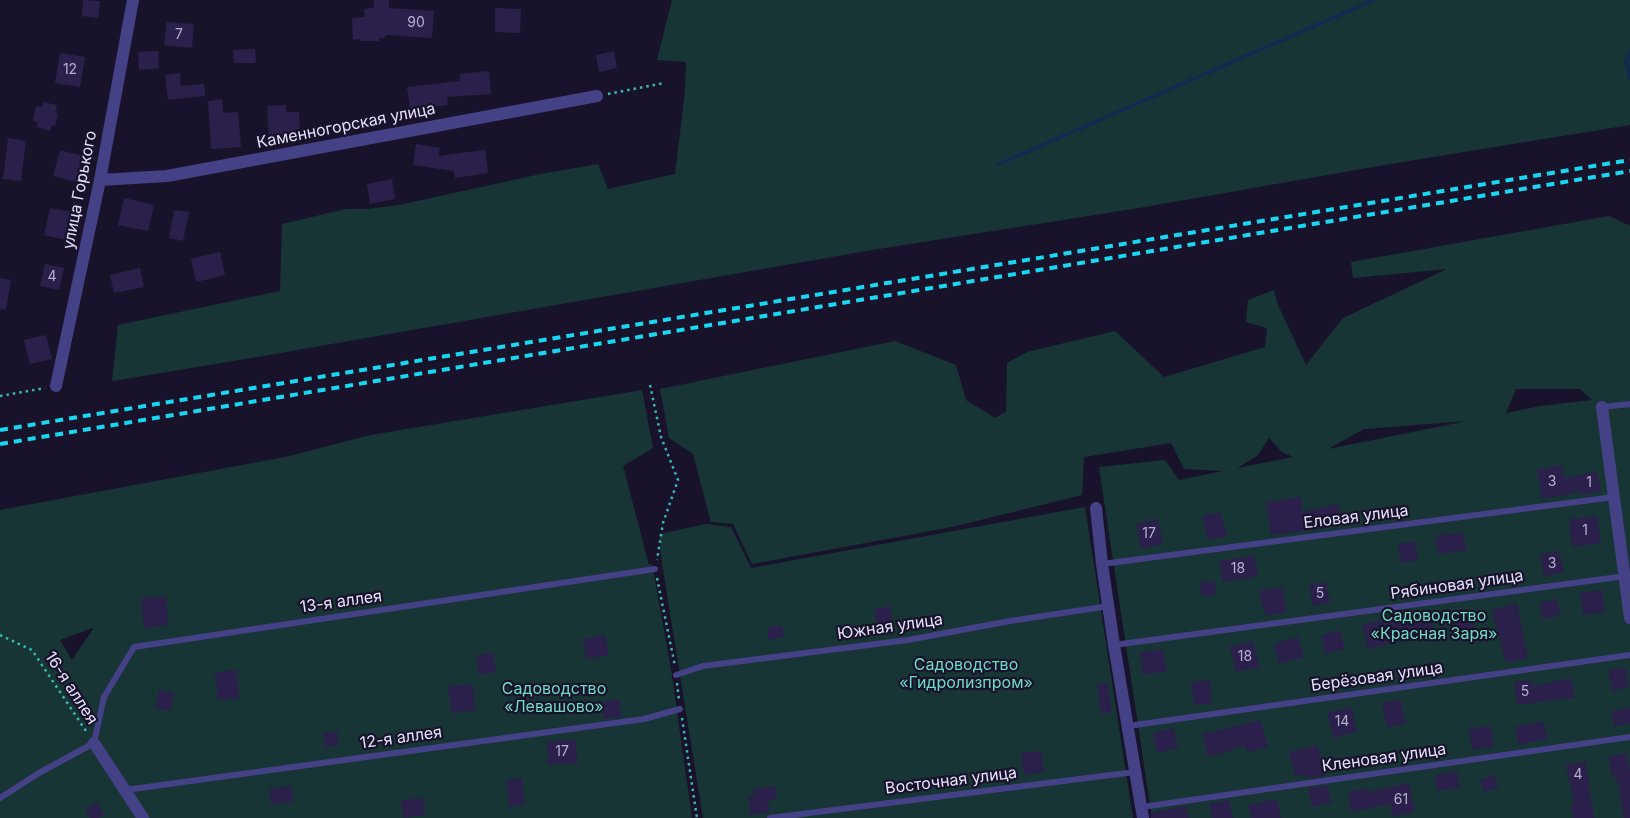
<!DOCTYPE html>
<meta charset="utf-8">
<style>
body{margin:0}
canvas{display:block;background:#18132b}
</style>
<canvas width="1630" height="818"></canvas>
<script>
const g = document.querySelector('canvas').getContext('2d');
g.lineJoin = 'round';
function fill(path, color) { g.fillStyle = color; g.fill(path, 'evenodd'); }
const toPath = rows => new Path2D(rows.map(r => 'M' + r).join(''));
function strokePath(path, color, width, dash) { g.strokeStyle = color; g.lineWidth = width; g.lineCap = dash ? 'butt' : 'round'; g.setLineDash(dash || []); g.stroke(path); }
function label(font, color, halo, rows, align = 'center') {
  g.font = font + ' Inter,sans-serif'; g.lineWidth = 4.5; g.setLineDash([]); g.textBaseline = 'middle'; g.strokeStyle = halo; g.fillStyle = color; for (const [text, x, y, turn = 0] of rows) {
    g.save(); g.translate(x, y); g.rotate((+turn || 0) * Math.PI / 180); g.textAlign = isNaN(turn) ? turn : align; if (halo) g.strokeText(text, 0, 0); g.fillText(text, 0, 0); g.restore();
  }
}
fill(toPath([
 [672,0,1630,0,1630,125,1390,164,1139,208,872,250,257,357,112,381,118,325,280,291,282,224,346,209,367,209,399,205,541,174,598,164,608,189,675,174,685,91,686,62,657,60],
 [1609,216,1630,226,1630,572,1598,405,1630,627,1630,818,1152,818,1099,467,1165,460,1179,480,1223,471,1184,469,1171,443,1084,457,1082,495,952,527,752,564,733,524,711,522,693,454,669,438,660,389,895,341,956,365,966,400,995,418,1006,412,1007,363,1027,352,1115,331,1164,377,1265,347,1267,328,1246,322,1248,300,1274,290,1278,305,1306,365,1343,318,1447,269,1353,278,1351,262],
 [1516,389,1580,389,1592,400,1541,406,1506,413],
 [1467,421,1328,449,1364,429],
 [1269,438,1282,452,1293,457,1237,468,1257,456],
 [642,390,653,448,623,466,649,565,652,564,671,669,692,818,0,818,0,510,285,457,371,435],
 [92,628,93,629,72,660,60,640],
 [1085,507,1133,818,703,818,662,563,659,534,706,524,731,527,751,568]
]), '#173535');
strokePath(toPath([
 [1630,51,1626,60,1630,79],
 [999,164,1374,0]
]), '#132950', 4);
fill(toPath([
 [83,0,100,1,98,18,82,16],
 [374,0,389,0,389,8,434,11,432,38,385,35,385,38,379,38,379,41,360,41,360,39,353,40,352,18,365,17,364,9,374,8],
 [495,8,521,9,520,33,495,32],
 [167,22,194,24,192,48,164,45],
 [255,49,256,63,234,63,233,50],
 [158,51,159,68,139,70,138,52],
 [614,51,617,68,599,72,596,55],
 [60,53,85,57,80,87,55,83],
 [489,71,491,94,447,97,448,105,410,110,407,87,460,81,460,74],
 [180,73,181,86,204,84,205,96,168,100,165,75],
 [222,99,223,113,238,112,241,147,211,149,208,101],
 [43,102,57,105,55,113,58,113,55,126,52,125,50,131,36,127,38,122,33,121,36,106,42,107],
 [286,105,286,112,299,112,300,134,290,134,290,136,269,137,267,106],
 [8,138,26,141,21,181,3,179],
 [416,144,440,148,438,156,485,150,488,173,455,178,454,171,413,165],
 [60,150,83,156,76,182,53,176],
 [392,179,395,199,370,204,367,184],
 [124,198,154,205,148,231,118,225],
 [50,208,71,212,66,240,44,235],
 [174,210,189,212,183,241,169,238],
 [220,252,225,275,196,282,191,259],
 [45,264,64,268,59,290,40,286],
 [140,268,144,287,114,293,110,275],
 [0,278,11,280,6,310,0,309],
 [46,335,52,359,30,364,24,340],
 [1562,465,1565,478,1597,471,1601,491,1581,495,1580,492,1542,499,1537,470],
 [1301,497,1303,512,1338,504,1343,523,1320,529,1271,535,1266,502],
 [1220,512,1227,536,1208,540,1202,516],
 [1597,516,1601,543,1572,547,1569,519],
 [1158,519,1163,544,1141,549,1136,524],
 [1463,532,1466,550,1438,554,1435,536],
 [1415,541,1418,560,1401,563,1398,544],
 [1559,551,1564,572,1544,576,1540,555],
 [1254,555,1258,576,1223,582,1219,561],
 [1214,581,1216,595,1202,596,1200,583],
 [1326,582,1330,603,1313,606,1309,585],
 [1282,586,1287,612,1266,616,1259,591],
 [1602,590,1605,612,1583,615,1580,593],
 [166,596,168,625,144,628,141,598],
 [1557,599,1560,615,1542,619,1539,603],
 [1517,603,1528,658,1506,663,1492,610],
 [890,606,893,624,877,627,874,609],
 [1469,610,1475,631,1457,636,1451,614],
 [1431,612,1435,635,1411,639,1368,649,1362,624],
 [781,625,786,636,769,640,767,628],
 [1340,630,1345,649,1325,654,1321,635],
 [605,635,609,655,586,659,583,639],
 [1298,637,1304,657,1279,664,1274,644],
 [1253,641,1259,667,1236,672,1230,647],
 [1163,649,1167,671,1143,675,1140,652],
 [493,653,496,672,479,675,476,655],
 [1625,667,1629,687,1612,691,1608,670],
 [237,670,239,698,218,700,215,672],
 [1571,678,1575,697,1517,705,1514,682,1532,680,1533,686],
 [1210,680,1212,703,1194,705,1191,682],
 [1108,683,1112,712,1101,714,1097,684],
 [472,684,476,710,452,713,448,687],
 [159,690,174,693,170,711,155,708],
 [619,699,622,717,604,719,601,703],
 [1400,699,1406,723,1387,728,1382,703],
 [1351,707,1357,731,1333,738,1327,713],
 [1630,707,1630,723,1615,727,1611,712],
 [1261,720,1268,747,1247,752,1245,746,1208,757,1202,734],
 [1543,721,1547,739,1518,745,1515,727],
 [1491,726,1494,747,1473,750,1468,729],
 [1174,728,1178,748,1157,753,1153,733],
 [337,731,339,745,325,747,323,733],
 [576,739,577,763,548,765,547,742],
 [1318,745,1325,776,1306,778,1305,774,1295,776,1289,752],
 [1041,751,1044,772,1024,775,1021,753],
 [1626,753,1630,772,1630,818,1624,818,1616,775,1612,776,1608,756],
 [1585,761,1590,785,1589,786,1594,818,1573,818,1571,805,1574,804,1566,765],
 [1457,771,1460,787,1437,791,1435,775],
 [1495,775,1498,788,1483,792,1480,779],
 [522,778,525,805,509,807,506,780],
 [1409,783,1415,812,1393,817,1390,804,1351,812,1348,792,1367,788,1368,792],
 [1327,785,1332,802,1312,807,1308,788],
 [292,786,293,802,271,804,269,788],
 [775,786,777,799,768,801,770,812,751,815,748,797,754,796,753,789],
 [423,798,425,815,403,818,401,800],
 [1277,799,1281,818,1251,818,1248,805],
 [1229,800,1233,818,1212,818,1209,804],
 [97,802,104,815,99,818,90,818,85,809],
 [1186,806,1189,818,1151,818,1150,813]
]), '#2a204b');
strokePath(toPath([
 [608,94,664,83],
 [650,385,661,437,678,480,663,523,657,560],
 [0,396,45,388],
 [657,578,675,666],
 [0,635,32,650,86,731],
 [677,683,679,700],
 [682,718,697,818]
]), '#39b8b2', 2.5, [2.5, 4]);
strokePath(toPath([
 [1602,407,1630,404],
 [1102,564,1614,497],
 [1114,645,1626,576],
 [676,675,703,666,908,640,1010,621,1109,606],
 [1128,726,1630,655],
 [125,790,644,719,680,709],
 [0,798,39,773,94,743,104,697,134,647,655,569],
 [1142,807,1630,737],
 [770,818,1135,772]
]), '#454187', 6);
strokePath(toPath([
 [100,180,167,176,597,96],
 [56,386,100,180,133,0],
 [1602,407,1630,618],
 [1096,508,1102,564,1114,645,1143,818],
 [94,743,143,818]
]), '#454187', 12);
strokePath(toPath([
 [0,430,1630,160],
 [0,444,1630,171]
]), '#18d7f1', 4, [8, 6]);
label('14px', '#b6b0d0', null, [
 ["90",416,23],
 ["7",179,35],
 ["12",70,70],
 ["4",52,277],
 ["3",1552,482],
 ["1",1589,483],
 ["1",1585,531],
 ["17",1149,534],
 ["3",1552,564],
 ["18",1238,569],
 ["5",1320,594],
 ["18",1245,657],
 ["5",1525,692],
 ["14",1342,722],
 ["17",562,752],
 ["4",1578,775],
 ["61",1401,800]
]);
label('16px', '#e4e0fd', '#18132b', [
 ["Каменногорская улица",346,126,-11],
 ["улица Горького",80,190,-79],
 ["Еловая улица",1356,517,-7],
 ["Рябиновая улица",1457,585,-8],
 ["13-я аллея",341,602,-8],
 ["Южная улица",890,627,-8],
 ["Берёзовая улица",1377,677,-8],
 ["16-я аллея",71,688,57],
 ["12-я аллея",401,738,-8],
 ["Кленовая улица",1384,758,-8],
 ["Восточная улица",951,781,-7]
]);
label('16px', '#6edbc1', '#18132b', [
 ["Садоводство",1434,616],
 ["«Красная Заря»",1434,634],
 ["Садоводство",966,665],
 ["«Гидролизпром»",966,683],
 ["Садоводство",554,689],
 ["«Левашово»",554,707]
]);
</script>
